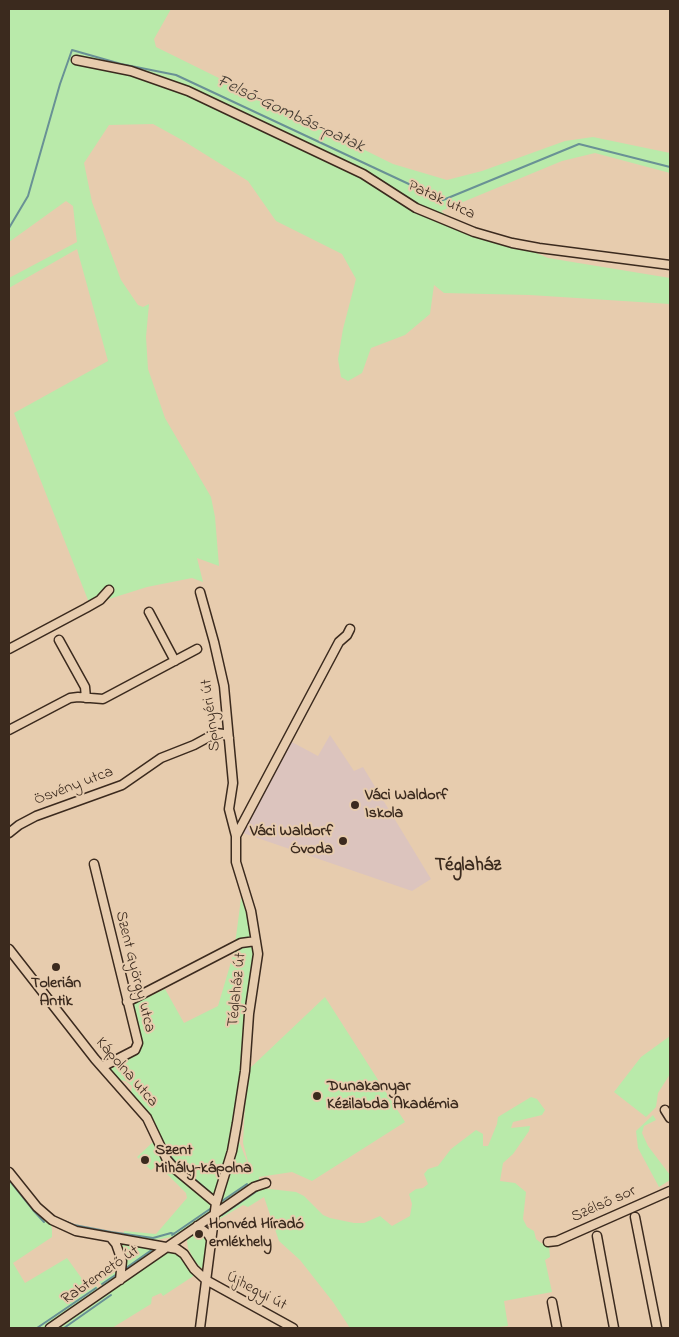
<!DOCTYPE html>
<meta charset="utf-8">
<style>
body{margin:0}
#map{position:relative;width:679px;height:1337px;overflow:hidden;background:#e7ccae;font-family:"Indie Flower",sans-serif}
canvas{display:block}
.frame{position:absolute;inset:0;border:10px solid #3b2a1e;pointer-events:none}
</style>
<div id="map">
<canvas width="679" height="1337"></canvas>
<div class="frame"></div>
</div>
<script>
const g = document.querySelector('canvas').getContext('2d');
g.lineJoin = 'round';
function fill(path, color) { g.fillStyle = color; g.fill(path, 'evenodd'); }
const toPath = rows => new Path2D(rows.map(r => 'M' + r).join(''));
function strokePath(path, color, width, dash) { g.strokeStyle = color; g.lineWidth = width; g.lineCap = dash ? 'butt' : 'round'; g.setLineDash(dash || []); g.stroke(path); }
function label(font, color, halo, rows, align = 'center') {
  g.font = font + ' "Indie Flower",sans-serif'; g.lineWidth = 4; g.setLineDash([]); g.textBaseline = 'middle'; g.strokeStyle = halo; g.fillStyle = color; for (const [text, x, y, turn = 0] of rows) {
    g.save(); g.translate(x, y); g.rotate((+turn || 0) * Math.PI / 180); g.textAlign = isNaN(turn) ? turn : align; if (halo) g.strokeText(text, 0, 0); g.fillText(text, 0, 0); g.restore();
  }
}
fill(toPath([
 [330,735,354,771,363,767,431,879,412,891,240,832,290,741,318,756]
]), '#dcc4be');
fill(toPath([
 [9,9,171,9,154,39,156,47,393,164,447,180,482,171,565,141,593,137,670,153,670,173,595,153,562,161,441,211,465,231,527,249,548,258,670,278,670,304,530,295,444,293,434,285,430,314,405,335,371,348,362,373,348,381,341,377,338,359,343,329,356,279,342,254,276,221,248,181,182,140,153,124,109,125,84,163,92,202,121,280,138,305,143,307,149,304,146,337,148,369,165,418,211,497,215,517,219,566,197,558,203,582,192,578,147,587,90,605,14,413,108,361,77,249,9,288,9,278,77,242,73,206,66,201,9,242],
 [242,891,256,940,242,1066,229,1150,216,1190,213,1194,210,1194,172,1160,166,1152,152,1120,131,1095,132,1086,126,1081,119,1080,112,1075,110,1070,115,1065,140,1051,141,1044,132,1008,135,1003,165,989,184,1023,218,1006,234,952],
 [325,997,405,1122,312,1181,292,1172,259,1177,259,1180,218,1208,221,1194,230,1175,238,1139,250,1169,243,1143,247,1071],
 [670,1036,670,1074,658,1093,656,1107,646,1117,614,1092,641,1057],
 [531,1097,537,1099,545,1110,542,1115,513,1122,511,1128,530,1126,529,1131,513,1154,503,1163,500,1181,515,1183,526,1192,523,1219,527,1227,534,1231,536,1239,541,1243,549,1246,550,1257,545,1260,552,1292,504,1301,508,1326,491,1328,350,1328,333,1302,300,1260,279,1241,264,1197,248,1207,243,1205,218,1220,217,1215,252,1191,261,1188,296,1192,304,1196,323,1215,330,1218,354,1223,364,1223,380,1216,392,1226,410,1216,412,1204,409,1194,416,1189,423,1188,428,1184,424,1174,428,1169,438,1166,451,1149,476,1130,483,1134,483,1146,488,1146,497,1124,498,1117],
 [653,1115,656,1120,644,1126,642,1133,648,1146,670,1175,670,1180,659,1187,638,1148,636,1131],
 [152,1143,155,1143,162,1155,163,1161,151,1170,137,1157],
 [170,1168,211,1203,211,1210,209,1213,177,1235,172,1237,155,1240,124,1236,124,1231,156,1234,187,1198,186,1193,167,1174,170,1171],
 [12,1176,51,1224,52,1230,52,1237,13,1263,25,1283,67,1258,90,1290,96,1286,100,1290,45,1328,9,1328,9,1178],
 [198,1229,208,1238,205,1267,203,1270,195,1262,188,1248,187,1241,189,1236],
 [125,1242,155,1247,155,1249,128,1269,125,1268,125,1260,121,1245],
 [166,1251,175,1251,182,1257,189,1269,195,1275,163,1296,161,1293,152,1297,151,1304,112,1328,50,1328],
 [118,1270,114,1280,103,1287,97,1280,102,1281]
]), '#b9eaaa');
strokePath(toPath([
 [9,228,28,196,60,84,72,50,121,64,176,75,443,200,579,144,670,167],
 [160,1136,168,1154,176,1163,213,1195],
 [9,1180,33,1210,44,1222],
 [222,1201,247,1184],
 [222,1215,257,1191],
 [64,1221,74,1225,111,1232,153,1238,171,1233,174,1234],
 [172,1235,210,1209],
 [126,1268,153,1249],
 [102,1284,117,1274],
 [37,1328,96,1288],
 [64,1328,111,1295]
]), '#699195', 2);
const street = toPath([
 [76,60,131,71,188,91,363,174,416,208,474,232,512,243,539,248,670,265],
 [200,592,214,642,224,686,233,783,229,809,236,836],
 [149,612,175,661],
 [59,640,85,687,86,698],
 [9,649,86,608,100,600,109,590],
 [9,730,70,698,78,697,103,699,197,649],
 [9,833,19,825,36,816,122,785,161,758,194,745,216,733,224,734,229,738],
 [94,864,138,1043,135,1050,102,1067],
 [9,949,95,1059,147,1118,167,1160,175,1169,216,1203,200,1328],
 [127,1002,241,943,256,941],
 [665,1110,670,1118],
 [9,1172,37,1207,52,1220,76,1231,177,1249,184,1254,194,1269,206,1280,293,1328],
 [216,1203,232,1151,237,1123,245,1071,249,1014,258,954,251,911,236,862,236,836,339,642,347,635,350,629],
 [635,1217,657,1328],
 [197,1226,208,1234,212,1241],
 [597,1236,614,1328],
 [111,1238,116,1244,122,1261,120,1280],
 [548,1242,557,1241,670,1191],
 [552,1302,557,1328],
 [50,1328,254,1187,266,1183]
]);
strokePath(street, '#3b2a1e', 11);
strokePath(street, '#e7ccae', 8);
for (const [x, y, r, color] of [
 [355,805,5,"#3b2a1e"],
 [343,841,5,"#3b2a1e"],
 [56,967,5,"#3b2a1e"],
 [317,1096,5,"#3b2a1e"],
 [145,1160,5,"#3b2a1e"],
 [199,1234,5,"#3b2a1e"]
]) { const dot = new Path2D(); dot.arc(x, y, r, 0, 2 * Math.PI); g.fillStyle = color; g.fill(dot); strokePath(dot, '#e7ccae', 2); }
label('16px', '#3b2a1e', '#e7ccae', [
 ["Patak utca",441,201,25],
 ["Spinyéri út",212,715,-97],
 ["Ösvény utca",74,787,-21],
 ["Szent György utca",134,972,76],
 ["Téglaház út",238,990,-84],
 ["Kápolna utca",126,1073,49],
 ["Szélső sor",604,1205,-24],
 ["Rabtemető út",101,1276,-35],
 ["Újhegyi út",256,1292,28]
]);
label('bold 16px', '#3b2a1e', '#e7ccae', [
 ["Váci Waldorf",365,796],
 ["Iskola",365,814],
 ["Váci Waldorf",333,832,"right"],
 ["Óvoda",333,850,"right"],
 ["Tolerián",56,984,"center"],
 ["Antik",56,1002,"center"],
 ["Dunakanyar",327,1087],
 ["Kézilabda Akadémia",327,1105],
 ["Szent",155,1151],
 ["Mihály-kápolna",155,1169],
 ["Honvéd Híradó",209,1225],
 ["emlékhely",209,1243]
], 'left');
label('italic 18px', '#433b32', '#e7ccae', [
 ["Felső-Gombás-patak",290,115,25]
]);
label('bold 19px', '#3b2a1e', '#e7ccae', [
 ["Téglaház",468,867]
]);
</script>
